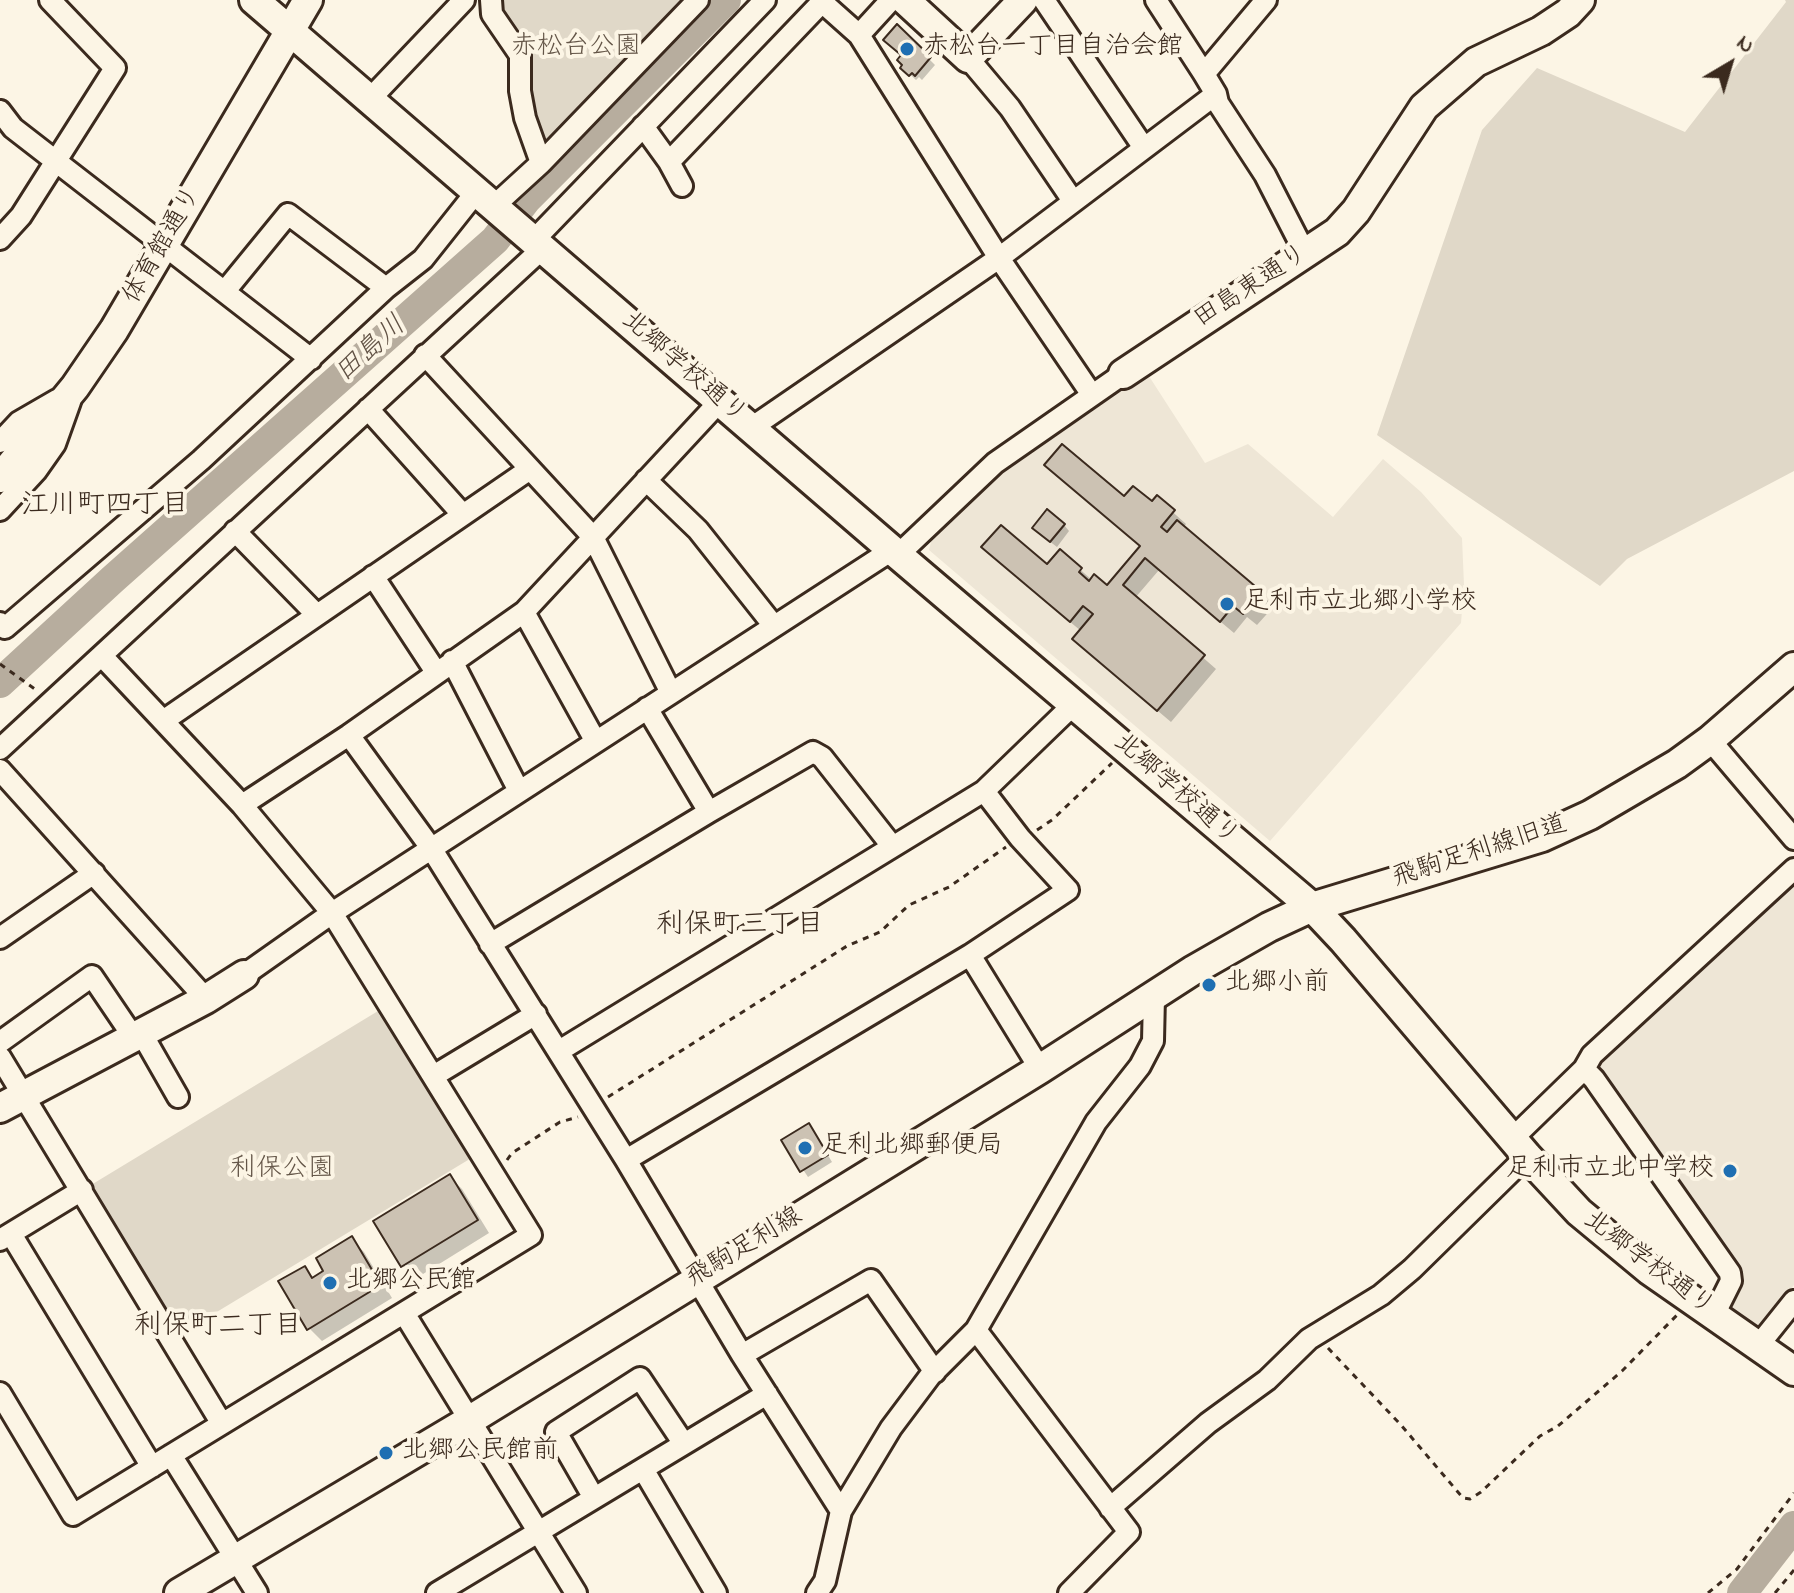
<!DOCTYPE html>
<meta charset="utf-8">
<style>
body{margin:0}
#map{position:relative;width:1794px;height:1593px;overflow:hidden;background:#fcf5e5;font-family:"Indie Flower",sans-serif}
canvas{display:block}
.north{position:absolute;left:1690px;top:24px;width:80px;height:80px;-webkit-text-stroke:6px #fcf5e5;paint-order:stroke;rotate:38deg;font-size:22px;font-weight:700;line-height:32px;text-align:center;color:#3b2a1e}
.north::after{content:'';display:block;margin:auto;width:28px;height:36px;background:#3b2a1e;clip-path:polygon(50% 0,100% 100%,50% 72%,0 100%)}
</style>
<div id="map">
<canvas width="1794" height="1593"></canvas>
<div class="north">N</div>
</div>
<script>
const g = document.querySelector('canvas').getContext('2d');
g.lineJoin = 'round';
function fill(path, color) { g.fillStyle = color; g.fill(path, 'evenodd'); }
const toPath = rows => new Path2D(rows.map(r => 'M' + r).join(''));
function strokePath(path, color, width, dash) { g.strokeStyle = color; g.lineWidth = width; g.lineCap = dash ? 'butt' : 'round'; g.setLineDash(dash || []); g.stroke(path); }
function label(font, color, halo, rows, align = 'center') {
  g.font = font + ' "Indie Flower","Klee One",sans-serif'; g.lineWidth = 8; g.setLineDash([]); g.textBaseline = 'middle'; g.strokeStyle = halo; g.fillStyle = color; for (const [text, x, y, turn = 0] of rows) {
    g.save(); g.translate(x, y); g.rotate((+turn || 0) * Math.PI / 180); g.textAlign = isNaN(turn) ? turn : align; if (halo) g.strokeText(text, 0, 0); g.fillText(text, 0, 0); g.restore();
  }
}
fill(toPath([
 [1145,370,1205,463,1248,444,1333,517,1383,459,1421,492,1462,538,1464,585,1461,623,1270,841,929,550,933,534,985,484],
 [1794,879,1794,1285,1759,1328,1728,1306,1737,1271,1595,1071,1595,1061]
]), '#eee6d6');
fill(toPath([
 [496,0,688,0,544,151,495,7],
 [1785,0,1794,0,1794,471,1627,559,1600,586,1377,435,1482,130,1537,68,1685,132,1786,2],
 [383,1008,473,1157,182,1333,91,1185]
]), '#e0d8c8');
fill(toPath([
 [897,27,935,65,922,80,919,77,916,80,903,68,903,56],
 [1157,498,1186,524,1183,528,1274,606,1257,625,1247,617,1234,633,1159,570,1135,598,1216,669,1171,722,1087,651,1081,631,996,560,1048,567,1060,552,1092,580,1107,588,1142,547,1124,499,1152,504],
 [1064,525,1069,531,1057,547,1040,534],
 [814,1132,832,1162,808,1177,784,1141],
 [450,1177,462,1189,489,1233,415,1279,403,1266],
 [351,1239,364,1252,392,1298,322,1341,309,1328,304,1268,315,1279,326,1272]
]), '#0003');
strokePath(toPath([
 [0,683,113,579,495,240,526,200,726,0],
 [1742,1593,1794,1526]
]), '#b7ad9e', 30);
const building = toPath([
 [897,24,931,57,915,76,912,73,909,76,900,68,902,65,897,60,901,55,883,40,897,24],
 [1062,444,1124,496,1133,486,1152,501,1157,495,1175,510,1161,527,1167,532,1177,520,1262,592,1243,614,1233,606,1220,622,1145,558,1123,585,1205,655,1157,711,1072,639,1093,614,1083,606,1070,622,981,547,1001,525,1047,564,1060,549,1082,568,1079,572,1089,581,1094,574,1107,585,1140,546,1044,465,1062,444],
 [1047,509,1065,524,1050,542,1032,528,1047,509],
 [809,1123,828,1155,800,1172,781,1140,809,1123],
 [450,1174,478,1220,401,1267,373,1221,450,1174],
 [352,1236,381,1285,307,1330,278,1281,305,1266,312,1278,323,1271,316,1258,352,1236]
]);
fill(building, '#ccc2b3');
strokePath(building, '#3b2a1e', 2);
const street = toPath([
 [491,0,492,14,520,55,520,91,525,118,541,163],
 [1044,0,1144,148],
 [1156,0,1204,74,1216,94,1218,103,1265,175,1305,253],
 [859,35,891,0],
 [968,58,1010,108,1073,201],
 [1204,74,1266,0],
 [370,99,464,0],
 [0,111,13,128,311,359],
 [643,126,669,162,682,186],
 [669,162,822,2,859,35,999,258,1092,395],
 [494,206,541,163,698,0],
 [0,239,21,216,115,68,50,0],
 [534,240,765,0],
 [225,291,288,214,386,288],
 [425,355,593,537,671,693],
 [368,409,463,515],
 [751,428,999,258,1216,94],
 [0,442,19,422,57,400],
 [646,480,698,530,774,626],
 [0,510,36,471,55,444,70,402],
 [235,531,317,615],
 [898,555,995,463,1123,374],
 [373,576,436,672],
 [524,612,596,742],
 [0,623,5,628,201,460,386,288,423,259,477,191],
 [452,661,519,791],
 [647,708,709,812],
 [163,721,530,469],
 [349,735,431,848,626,1160,742,1355,841,1511],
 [1710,740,1794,839],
 [0,749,543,248],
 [0,770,206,999],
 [242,805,349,735,524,612,720,401],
 [0,938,94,873],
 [490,944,709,812,813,752,822,757,892,846],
 [970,955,1040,1069],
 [244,975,332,913,892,550],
 [142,1034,178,1097],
 [0,1042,92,976,134,1038],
 [559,1051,984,791,1074,704],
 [0,1057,222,1424],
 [1584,1069,1594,1079,1730,1273,1731,1281,1714,1315],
 [435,1075,536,1014],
 [1512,1139,1584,1069,1592,1055,1794,869],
 [626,1160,970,955,1068,890,1020,838,984,791],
 [11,1234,152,1467],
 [0,1240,82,1190],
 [404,1313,576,1593],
 [976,1330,1129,1532,1069,1593],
 [1758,1346,1794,1301],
 [742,1355,871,1280,935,1372],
 [0,1393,73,1515,531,1235,332,913,242,805,102,656],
 [171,1455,257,1593],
 [643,1469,716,1593],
 [594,1498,556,1432,640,1378,684,1444],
 [1110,1508,1208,1423,1267,1380,1309,1339,1381,1295,1412,1269,1527,1156],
 [437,1593,767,1394],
 [817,1593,825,1581,841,1511,891,1428,930,1376,976,1330,1096,1122,1140,1066,1153,1041,1154,996]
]);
const secondary = toPath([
 [254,0,898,555,1312,907,1343,940,1527,1156,1579,1212,1649,1270,1794,1371],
 [905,0,968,58,1023,0],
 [1123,374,1337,232,1356,211,1424,107,1476,62,1541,31,1568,13,1580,0],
 [0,478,75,387,114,330,308,0],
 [0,1108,206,999,244,975],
 [179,1593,470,1420,1040,1069,1192,971,1269,927,1312,907,1542,837,1590,815,1677,764,1710,740,1794,667]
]);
strokePath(street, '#3b2a1e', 26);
strokePath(secondary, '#3b2a1e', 34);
strokePath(toPath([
 [0,664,36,690],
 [1037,830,1052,820,1112,763],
 [608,1097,847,946,880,932,909,905,949,887,1006,847],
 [507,1160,512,1153,560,1122,578,1117],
 [1328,1348,1401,1425,1463,1498,1470,1499,1481,1492,1540,1436,1558,1426,1622,1371,1678,1314],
 [1708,1593,1737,1569,1794,1493],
 [1775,1593,1794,1570]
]), '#3b2a1e', 3, [6, 6]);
strokePath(street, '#fcf5e5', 20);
strokePath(secondary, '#fcf5e5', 28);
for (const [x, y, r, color] of [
 [907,49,8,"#1f6fb2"],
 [1227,604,8,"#1f6fb2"],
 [1209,985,8,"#1f6fb2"],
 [805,1148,8,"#1f6fb2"],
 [1730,1171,8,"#1f6fb2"],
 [330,1283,8,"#1f6fb2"],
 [386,1453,8,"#1f6fb2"]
]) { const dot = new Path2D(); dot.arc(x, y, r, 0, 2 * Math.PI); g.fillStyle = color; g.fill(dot); strokePath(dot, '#fcf5e5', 3); }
label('26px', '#645648', '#fcf5e5', [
 ["赤松台公園",576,49],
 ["利保公園",282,1171]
]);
label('26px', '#3b2a1e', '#fcf5e5', [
 ["赤松台一丁目自治会館",923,49],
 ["足利市立北郷小学校",1243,604],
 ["北郷小前",1225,985],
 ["足利北郷郵便局",821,1148],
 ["足利市立北中学校",1714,1171,"right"],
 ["北郷公民館",346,1283],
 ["北郷公民館前",402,1453]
], 'left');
label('26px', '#3b2a1e', '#fcf5e5', [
 ["体育館通り",164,246,-60],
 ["田島東通り",1252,288,-33],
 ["北郷学校通り",683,369,41],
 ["北郷学校通り",1175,791,41],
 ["飛駒足利線旧道",1480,853,-18],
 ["飛駒足利線",745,1249,-31],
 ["北郷学校通り",1648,1265,37]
]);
label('italic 28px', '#605144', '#fcf5e5', [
 ["田島川",372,351,-42]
]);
label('28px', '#3b2a1e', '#fcf5e5', [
 ["江川町四丁目",105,507],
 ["利保町三丁目",740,927],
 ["利保町二丁目",218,1328]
]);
</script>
